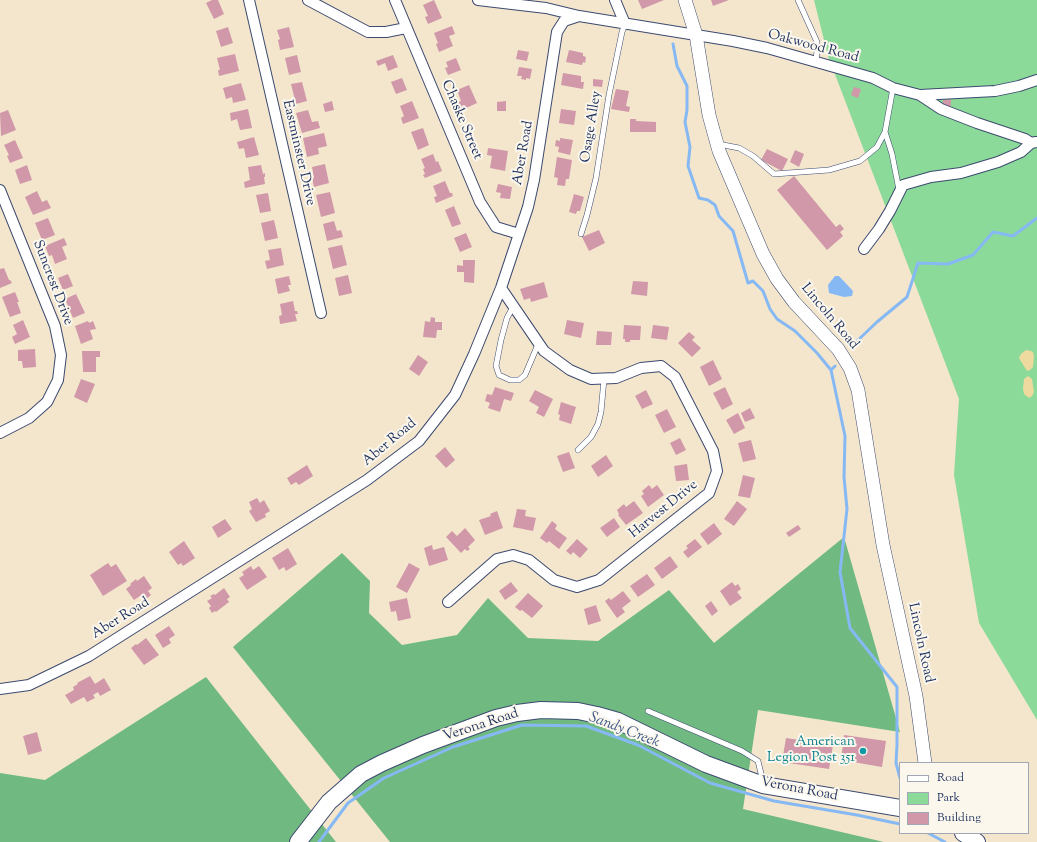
<!DOCTYPE html>
<style>
body{margin:0}
#map{position:relative;width:1037px;height:842px;overflow:hidden;background:#f4e6cd;font-family:"Sorts Mill Goudy",serif}
canvas{display:block}
.legend{position:absolute;left:899px;top:762px;width:130px;height:72px;box-sizing:border-box;background:#fbf7ec;border:1px solid #a1a7b3;margin:0;padding:5px 7px;list-style:none;font-size:12px;color:#1b2f5e}
.legend li{display:flex;align-items:center;gap:8px;height:20px}
.legend b{width:20px;border:1px solid #a1a7b3}
</style>
<div id="map">
<canvas width="1037" height="842"></canvas>
<ul class="legend">
<li><b style="height:5px;background:#fff"></b>Road</li>
<li><b style="height:11px;background:#8bda99"></b>Park</li>
<li><b style="height:11px;background:#d098a9"></b>Building</li>
</ul>
</div>
<script>
const g = document.querySelector('canvas').getContext('2d');
g.lineJoin = 'round';
function fill(path, color) { g.fillStyle = color; g.fill(path, 'evenodd'); }
const toPath = rows => new Path2D(rows.map(r => 'M' + r).join(''));
function strokePath(path, color, width, dash) { g.strokeStyle = color; g.lineWidth = width; g.lineCap = dash ? 'butt' : 'round'; g.setLineDash(dash || []); g.stroke(path); }
function label(font, color, halo, rows, align = 'center') {
  g.font = font + ' "Sorts Mill Goudy",serif'; g.lineWidth = 4; g.setLineDash([]); g.textBaseline = 'middle'; g.strokeStyle = halo; g.fillStyle = color; for (const [text, x, y, turn = 0] of rows) {
    g.save(); g.translate(x, y); g.rotate((+turn || 0) * Math.PI / 180); g.textAlign = isNaN(turn) ? turn : align; if (halo) g.strokeText(text, 0, 0); g.fillText(text, 0, 0); g.restore();
  }
}
fill(toPath([
 [814,0,1037,0,1037,720,979,623,954,475,959,399,828,56]
]), '#8bda99');
fill(toPath([
 [844,537,900,732,758,710,743,809,884,842,390,842,233,647,342,553,370,581,369,613,402,645,457,635,488,598,528,638,598,641,669,590,714,643],
 [206,677,336,842,0,842,0,773,45,780]
]), '#70ba81');
fill(toPath([
 [1026,350,1031,351,1033,352,1034,357,1033,367,1030,370,1027,371,1019,358,1021,354],
 [1028,376,1032,379,1034,392,1032,396,1029,398,1024,394,1023,389,1024,379]
]), '#eeda9e');
fill(toPath([
 [835,276,839,276,853,291,852,296,844,297,829,293,828,285]
]), '#86b9f4');
strokePath(toPath([
 [673,44,677,66,687,86,687,110,685,122,690,147,688,166,699,198,708,200,715,205,719,216,733,231,748,283,753,281,763,291,770,309,777,319,795,331,817,353,831,370],
 [856,342,877,322,907,297,918,263,948,264,973,255,993,232,1013,236,1037,218],
 [835,366,831,370,845,436,844,477,847,509,840,572,850,628,897,687,897,745,896,763,900,778],
 [928,833,945,842],
 [319,842,348,803,384,778,453,747,522,725,586,726,638,745,710,783,774,801,857,815,900,824]
]), '#86b9f4', 3);
fill(toPath([
 [212,0,218,0,224,14,214,19,206,3],
 [434,0,442,18,428,24,425,17,428,16,423,5],
 [638,0,664,0,642,9],
 [711,0,729,0,713,6],
 [452,26,455,34,449,36,453,46,439,52,436,44,438,43,434,33],
 [228,27,233,43,221,47,216,31],
 [289,27,294,47,280,50,278,40,280,39,277,30],
 [518,50,529,52,527,61,516,59],
 [569,50,583,53,583,56,586,57,585,63,583,62,582,65,566,62],
 [235,54,239,71,219,76,218,70,220,70,217,58],
 [297,55,301,72,289,75,285,58],
 [393,55,398,67,388,71,385,63,378,66,376,61],
 [456,58,461,70,448,75,445,68,448,67,446,62],
 [519,67,532,69,530,79,526,78,526,80,521,79,522,76,517,76],
 [563,73,581,76,581,82,584,82,583,89,561,85],
 [402,78,407,90,396,94,391,82],
 [593,79,603,80,602,87,593,86],
 [302,82,307,101,296,104,291,84],
 [241,83,246,100,233,103,232,97,226,99,223,88],
 [469,85,477,103,462,110,458,102,461,101,457,90],
 [854,87,861,89,858,98,851,95],
 [616,89,629,91,626,106,630,107,629,112,611,109],
 [951,99,951,106,943,106,943,100],
 [332,101,334,110,325,112,323,104],
 [412,101,419,118,403,124,401,118,404,116,400,106],
 [506,101,506,111,497,111,497,102],
 [248,109,252,128,240,130,237,119,231,121,230,113],
 [561,109,576,111,574,125,559,123],
 [8,110,16,130,1,136,0,113],
 [308,110,312,122,318,121,320,128,302,133,296,113],
 [630,119,636,119,636,121,656,122,656,132,630,132],
 [423,128,429,145,418,150,411,132],
 [324,133,327,146,318,148,319,154,307,157,303,138],
 [254,137,259,155,246,158,244,148,239,149,237,142],
 [560,138,573,140,570,155,558,152,559,147,555,146,556,140,560,141],
 [15,140,23,158,10,163,7,156,9,155,4,145],
 [488,148,508,151,505,171,490,168,492,156,487,155],
 [767,149,788,159,782,171,761,160],
 [795,150,804,154,799,167,790,162],
 [433,154,436,162,438,161,442,171,425,178,423,175,425,174,423,169,425,168,421,159],
 [557,157,572,160,569,179,566,179,565,186,557,185,558,178,554,177],
 [325,164,329,183,314,187,312,178,314,178,312,167],
 [27,165,32,180,20,184,15,170],
 [261,165,263,174,265,173,265,177,264,177,265,184,245,188,244,182,250,180,248,167],
 [794,176,836,227,840,224,844,229,840,232,843,236,827,250,777,190],
 [445,181,450,193,452,193,453,196,436,203,434,197,437,196,433,186],
 [498,184,512,187,510,199,500,198,501,193,496,192],
 [37,191,42,202,47,200,51,208,33,215,25,197],
 [330,192,335,213,321,217,316,195],
 [268,193,271,211,260,213,256,195],
 [574,194,584,197,580,211,577,211,576,214,569,212],
 [454,206,461,224,452,227,445,210],
 [48,218,55,235,42,240,35,223],
 [274,220,278,238,265,241,261,223],
 [334,221,337,231,341,230,343,237,327,241,323,224],
 [599,230,605,243,589,251,582,237],
 [466,233,472,247,460,252,454,238],
 [64,238,67,245,62,247,67,259,55,264,52,255,49,256,45,246],
 [342,245,347,265,333,269,328,248],
 [281,248,284,265,267,269,265,261,270,260,268,250],
 [463,260,475,260,474,283,464,282,464,272,457,272,457,265,463,266],
 [4,268,9,280,10,280,12,283,0,288,0,269],
 [68,274,73,286,63,290,58,278],
 [348,275,352,293,339,296,335,278],
 [289,276,291,285,288,285,290,291,278,294,275,279],
 [633,281,648,282,647,296,631,294],
 [544,282,548,297,531,302,530,298,524,300,520,289],
 [15,292,19,302,17,302,21,313,10,317,2,297],
 [76,294,85,313,73,318,65,299],
 [293,301,295,311,297,311,298,314,295,314,297,321,280,324,279,316,282,315,280,304],
 [431,317,435,318,435,322,442,322,442,330,437,330,436,338,423,337,425,321,430,322],
 [23,320,30,337,15,344,12,337,17,334,13,325],
 [567,320,584,323,581,338,564,334],
 [88,321,89,323,93,321,96,329,90,330,93,339,81,344,75,326],
 [624,325,641,326,640,340,630,340,630,342,625,342,625,339,623,339],
 [653,325,669,327,667,340,651,338],
 [597,331,612,332,611,345,596,345],
 [689,332,695,337,692,340,701,348,692,357,678,343],
 [35,349,36,367,23,368,22,361,18,361,18,350],
 [82,351,100,351,100,357,96,357,96,372,83,372],
 [418,355,428,362,419,376,409,369],
 [713,360,722,379,709,386,700,367],
 [81,379,95,384,87,403,74,397],
 [495,387,514,393,511,401,504,399,500,412,488,408,490,403,485,401,487,394,492,395],
 [725,387,733,404,722,410,713,393],
 [535,390,553,399,544,417,536,413,539,407,529,401],
 [646,390,653,404,642,409,635,396],
 [561,402,576,407,571,424,559,420,560,415,558,414],
 [750,408,755,418,745,422,741,413],
 [667,409,676,427,664,433,655,415],
 [738,413,745,428,734,434,726,420],
 [680,438,686,450,676,455,670,443],
 [751,440,756,459,743,462,738,443],
 [445,447,455,460,446,468,435,456],
 [569,452,575,468,563,472,557,456],
 [606,455,613,466,598,477,591,466],
 [687,464,689,480,676,481,674,466],
 [307,465,313,476,299,485,296,482,291,485,287,478],
 [743,475,755,478,750,498,738,496],
 [649,485,652,489,657,485,664,495,648,507,641,496,644,494,642,491],
 [257,498,260,503,264,500,270,511,265,514,266,517,256,522,249,511,252,509,249,502],
 [634,501,643,513,626,525,618,515,619,514,617,510,624,504,626,507],
 [737,501,747,509,734,526,724,519],
 [517,509,526,510,525,516,536,518,533,531,513,527],
 [497,511,503,528,485,535,479,520,491,516,490,514],
 [614,518,620,527,607,537,600,528],
 [225,519,232,529,218,538,212,527],
 [552,521,557,525,555,529,567,538,559,549,549,541,547,543,540,538],
 [714,523,722,534,708,545,700,534],
 [798,525,801,529,789,537,786,533],
 [465,528,475,540,468,547,470,549,467,551,465,549,461,553,446,537,452,531,457,536],
 [577,539,588,549,580,558,573,552,571,555,566,551],
 [695,539,702,547,688,558,683,552,688,548,686,546],
 [184,541,195,558,183,566,181,563,178,565,169,552],
 [432,545,433,550,444,547,448,560,429,566,424,548],
 [288,548,297,564,286,571,284,567,279,570,272,558],
 [670,556,678,567,662,579,654,568],
 [108,563,111,567,116,564,127,581,103,596,90,575],
 [409,563,420,569,407,593,396,587],
 [251,566,253,570,259,566,267,577,247,590,239,578,244,575,242,572],
 [647,574,655,585,638,597,630,586],
 [144,576,152,588,148,591,151,595,146,599,143,594,134,600,126,589,131,585,130,584,136,579,137,581],
 [511,582,518,591,505,600,499,591],
 [732,582,735,586,738,584,741,589,737,592,742,598,730,606,720,591],
 [224,588,230,597,227,599,229,602,216,612,215,611,212,613,209,608,211,606,207,601,212,598,210,596,214,594,215,595],
 [623,591,631,601,622,608,625,612,617,618,605,601,609,598,611,600],
 [528,593,543,606,532,618,522,610,520,611,515,607],
 [407,598,411,618,398,621,396,611,391,612,389,602],
 [711,601,718,611,712,616,705,606],
 [596,605,601,621,588,625,584,609],
 [169,626,175,635,169,639,171,643,163,648,155,635],
 [146,638,159,655,144,665,131,648,136,644,137,645],
 [90,676,95,684,104,678,111,690,100,696,98,692,93,695,95,698,87,702,84,697,71,704,65,695,74,690,73,687,78,684,77,683],
 [37,732,42,751,28,755,23,736],
 [844,735,886,741,882,767,841,760],
 [786,738,833,745,829,769,782,762]
]), '#d098a9');
const service = toPath([
 [798,0,817,42,817,50,816,61],
 [885,132,892,154,899,190],
 [718,144,739,148,753,156,774,174,829,170,860,161,877,147,885,132,893,88],
 [581,234,587,215,596,178,609,95,622,32,625,24],
 [513,307,507,318,501,340,496,366,499,375,510,380,519,380,525,375,539,342],
 [578,450,591,437,598,424,601,412,604,379],
 [648,711,742,751,758,761,763,782]
]);
const minor = toPath([
 [249,0,321,313],
 [308,0,368,32,386,32,406,28],
 [395,0,480,202,496,227,519,234],
 [478,0,546,8,579,16,733,41,767,48,873,78,893,88,920,95,995,91,1019,86,1037,80],
 [615,0,625,24],
 [920,95,941,109,977,123,1025,139,1031,143,1036,142],
 [0,190,55,326,61,355,58,380,47,402,29,418,0,433],
 [864,249,879,229,890,211,903,185,931,177,961,173,998,162,1021,152,1031,143],
 [448,602,497,559,513,555,529,560,554,580,577,587,599,580,709,493,717,471,713,451,675,377,661,366,641,368,616,378,591,379,570,370,544,351,501,288],
 [0,689,29,685,89,656,367,480,419,441,455,395,474,354,501,288,528,207,534,180,557,32,564,21,579,16]
]);
const tertiary = toPath([
 [685,0,696,35,709,115,719,151,763,254,777,279,794,302,838,349,850,368,858,390,883,545,916,696,925,763]
]);
const primary = toPath([
 [963,833,977,842],
 [298,842,329,802,361,774,382,763,423,745,496,718,517,713,541,710,578,711,597,715,618,721,706,764,763,785,900,808]
]);
strokePath(service, '#3c4a6f', 6);
strokePath(minor, '#3c4a6f', 12);
strokePath(tertiary, '#3c4a6f', 14);
strokePath(primary, '#3c4a6f', 18);
strokePath(service, '#fff', 5);
strokePath(minor, '#fff', 10);
strokePath(tertiary, '#fff', 13);
strokePath(primary, '#fff', 16);
for (const [x, y, r, color] of [
 [863,751,4,"#0f9aa8"]
]) { const dot = new Path2D(); dot.arc(x, y, r, 0, 2 * Math.PI); g.fillStyle = color; g.fill(dot); strokePath(dot, '#fbf7ec', 1.5); }
label('14px', '#1b2f5e', '#fbf7ec', [
 ["Oakwood Road",813,47,15],
 ["Chaske Street",461,120,67],
 ["Osage Alley",592,127,-81],
 ["Eastminster Drive",298,153,77],
 ["Aber Road",524,153,-80],
 ["Suncrest Drive",52,283,69],
 ["Lincoln Road",829,317,50],
 ["Aber Road",390,443,-40],
 ["Harvest Drive",664,510,-39],
 ["Aber Road",121,619,-32],
 ["Lincoln Road",920,643,78],
 ["Verona Road",481,726,-18],
 ["Verona Road",799,790,11]
]);
label('14px', '#0d838f', '#fbf7ec', [
 ["American",855,743],
 ["Legion Post 351",855,759]
], 'right');
label('italic 15px', '#3b588b', '#fbf7ec', [
 ["Sandy Creek",624,731,21]
]);
</script>
